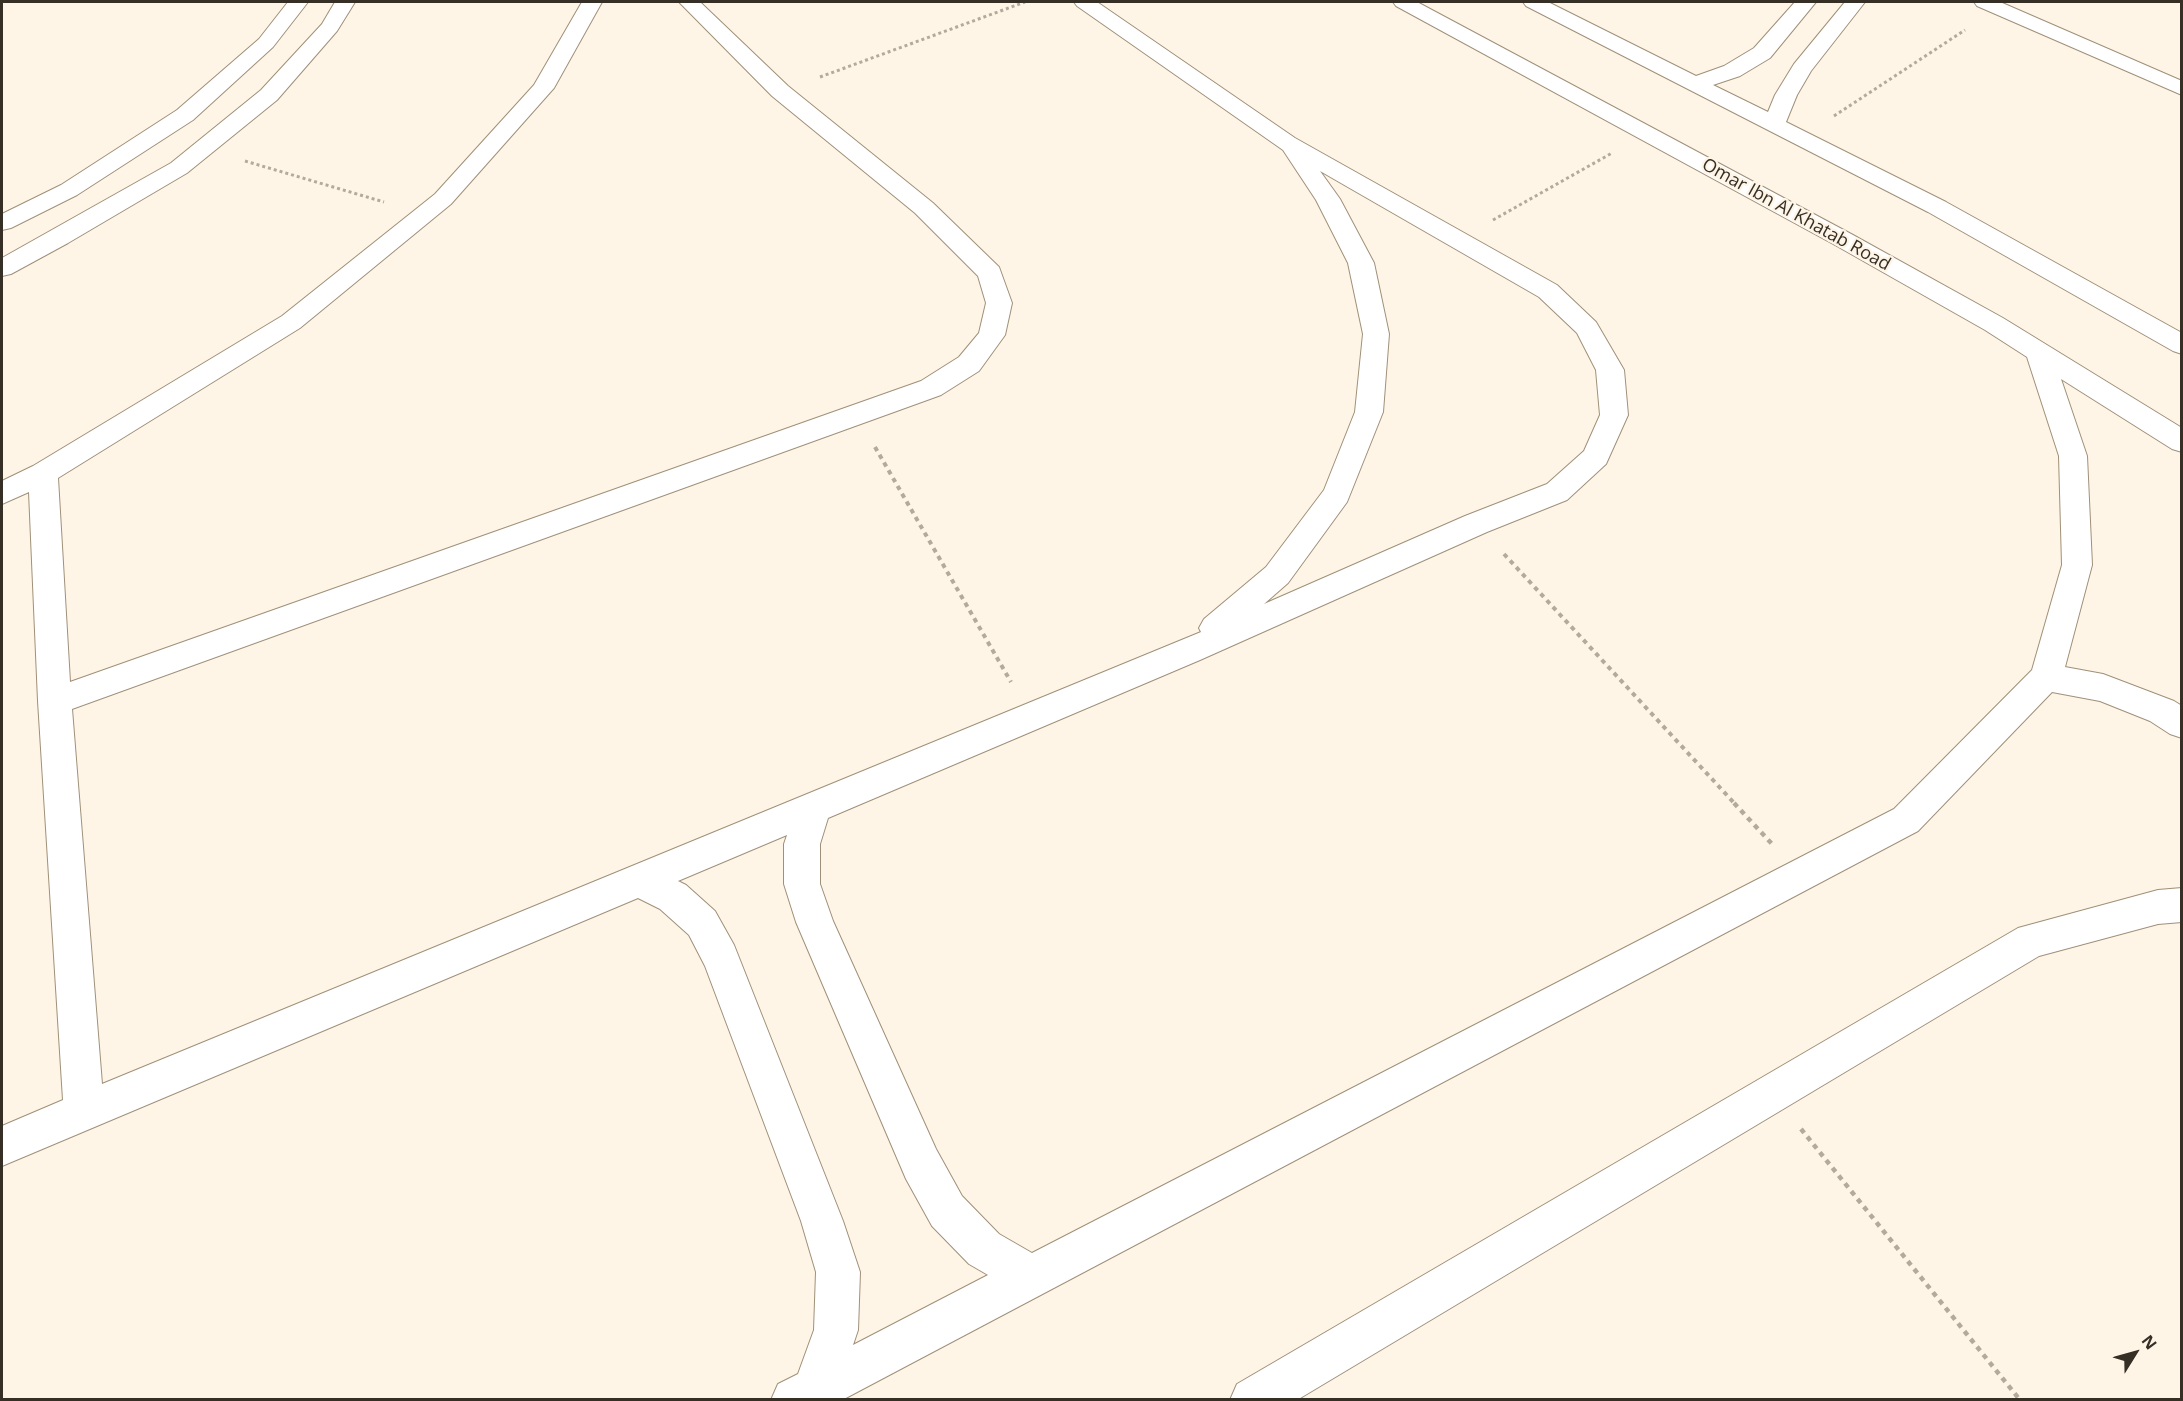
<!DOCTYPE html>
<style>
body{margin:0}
#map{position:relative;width:2183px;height:1401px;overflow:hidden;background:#fff5e6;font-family:"Open Sans",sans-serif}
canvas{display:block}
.frame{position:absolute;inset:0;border:3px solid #352f25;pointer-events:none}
.north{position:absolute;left:2105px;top:1323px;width:60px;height:60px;-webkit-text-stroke:4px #fff5e6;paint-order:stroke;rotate:53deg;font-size:16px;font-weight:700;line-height:24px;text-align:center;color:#352f25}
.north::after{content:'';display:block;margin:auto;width:21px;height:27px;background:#352f25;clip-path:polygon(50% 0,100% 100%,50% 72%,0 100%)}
</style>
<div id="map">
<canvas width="2183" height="1401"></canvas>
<div class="frame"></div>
<div class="north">N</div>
</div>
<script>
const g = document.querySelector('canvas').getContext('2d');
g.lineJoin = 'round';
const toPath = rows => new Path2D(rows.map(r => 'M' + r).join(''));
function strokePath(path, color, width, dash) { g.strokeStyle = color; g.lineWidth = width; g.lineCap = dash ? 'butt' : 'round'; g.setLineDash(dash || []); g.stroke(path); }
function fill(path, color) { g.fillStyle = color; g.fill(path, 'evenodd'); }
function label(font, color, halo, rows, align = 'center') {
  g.font = font + ' "Open Sans",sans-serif'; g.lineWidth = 4.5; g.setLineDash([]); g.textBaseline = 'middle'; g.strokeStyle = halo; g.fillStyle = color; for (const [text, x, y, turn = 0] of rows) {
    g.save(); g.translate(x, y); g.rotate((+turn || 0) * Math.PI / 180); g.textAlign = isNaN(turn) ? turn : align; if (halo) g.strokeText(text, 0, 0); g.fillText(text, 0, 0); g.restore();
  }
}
const minor = toPath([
 [288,2,308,2,273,47,193,120,77,195,11,228,2,230,2,214,61,185,177,110,259,39,288,2],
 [335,2,355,2,337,31,277,100,187,173,68,243,11,274,2,276,2,258,171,163,261,90,322,24,335,2],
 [582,2,602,2,554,88,451,204,300,328,58,478,70,682,921,381,959,357,979,333,986,303,978,276,915,213,772,96,679,2,700,2,788,86,933,203,999,267,1012,303,1005,335,979,371,941,395,72,709,102,1084,1201,632,1199,628,1204,619,1266,567,1324,490,1355,412,1363,334,1348,263,1316,200,1283,150,1077,6,1074,2,1097,2,1295,138,1557,285,1596,322,1624,370,1628,415,1606,464,1567,500,1487,532,1200,660,828,818,820,844,820,884,833,921,936,1149,962,1196,999,1234,1032,1253,1894,809,2032,670,2062,565,2059,456,2027,357,1985,330,1835,245,1396,6,1393,2,1417,2,1853,235,2003,318,2182,428,2182,452,2172,449,2061,379,2087,456,2092,565,2065,667,2103,674,2174,701,2182,706,2182,738,2170,734,2150,721,2100,701,2052,692,1918,831,842,1400,771,1400,778,1384,798,1374,814,1330,816,1272,801,1221,705,966,689,935,660,909,638,898,2,1166,2,1126,63,1100,38,701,29,492,2,504,2,481,33,466,282,316,435,194,534,85,582,2],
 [1320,171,1539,297,1577,333,1596,370,1600,415,1584,451,1547,484,1465,516,1264,604,1288,583,1347,502,1383,412,1389,334,1374,263,1340,199,1320,171],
 [787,835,784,844,784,884,796,922,906,1179,932,1226,969,1264,988,1275,853,1345,858,1330,860,1272,843,1221,734,945,715,911,686,885,678,881,787,835],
 [1523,2,1548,2,1696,76,1724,66,1754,48,1795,2,1816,2,1770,58,1740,76,1713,85,1768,112,1775,95,1794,64,1845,2,1865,2,1811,71,1797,95,1786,122,1946,202,2182,333,2182,354,2173,351,1928,212,1526,6,1523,2],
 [1974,2,2000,2,2182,81,2182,95,1977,6,1974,2],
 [2182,888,2182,922,2158,924,2039,956,1297,1400,1230,1400,1237,1384,2018,928,2158,890,2182,888]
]);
strokePath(minor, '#9f9079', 2);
strokePath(toPath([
 [820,77,1025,2],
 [1834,116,1965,30],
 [245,161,384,202],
 [1493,220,1612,153]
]), '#b3aa9d', 3, [3, 3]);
strokePath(toPath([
 [875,447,1011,682],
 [1504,554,1736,805]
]), '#b3aa9d', 4, [4.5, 4.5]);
strokePath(toPath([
 [1734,803,1772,844],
 [1801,1129,2020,1400]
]), '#b3aa9d', 4.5, [5, 5]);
fill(minor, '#fff');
label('18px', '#352f25', '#fff5e6', [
 ["Omar Ibn Al Khatab Road",1796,215,29]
]);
</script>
